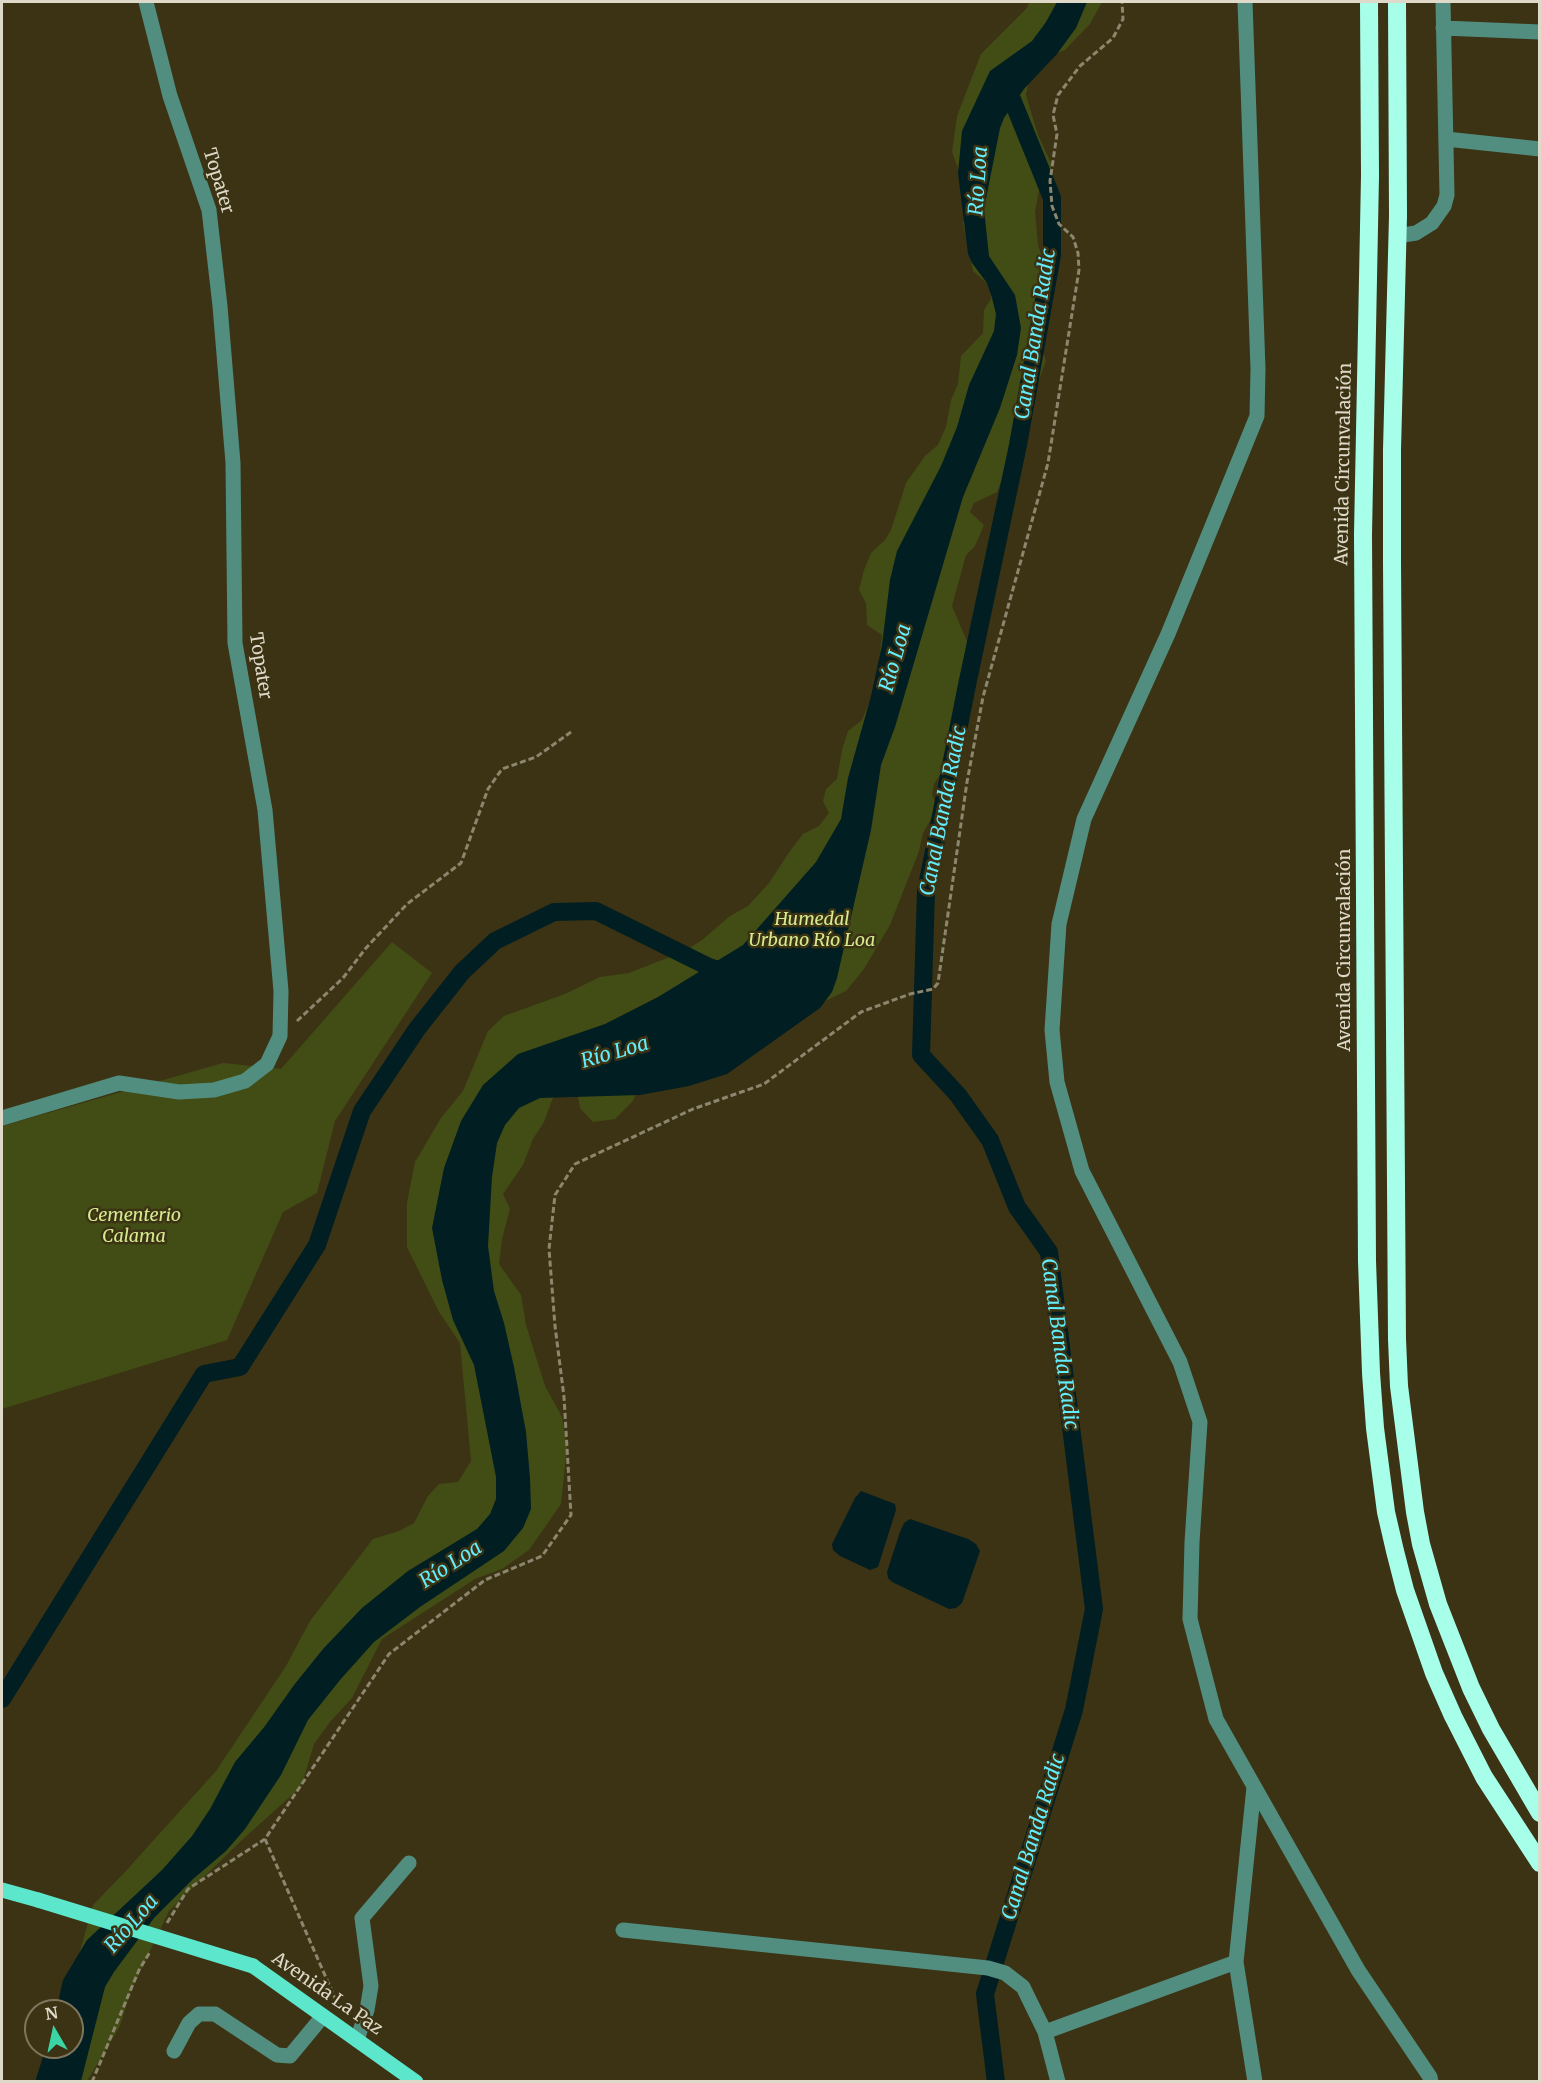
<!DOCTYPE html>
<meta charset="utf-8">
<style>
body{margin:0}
#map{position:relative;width:1541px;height:2083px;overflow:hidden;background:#3c3314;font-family:Merriweather,serif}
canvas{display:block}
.frame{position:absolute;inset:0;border:3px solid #ded9c8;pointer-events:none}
.north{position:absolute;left:24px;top:1999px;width:60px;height:60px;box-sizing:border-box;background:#3c3314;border:2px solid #7d755c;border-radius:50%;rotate:351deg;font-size:16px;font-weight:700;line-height:24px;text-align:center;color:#ded9c8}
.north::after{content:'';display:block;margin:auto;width:21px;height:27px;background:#3ad4a5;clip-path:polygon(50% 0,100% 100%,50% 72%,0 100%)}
</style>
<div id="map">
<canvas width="1541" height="2083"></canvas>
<div class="frame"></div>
<div class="north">N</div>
</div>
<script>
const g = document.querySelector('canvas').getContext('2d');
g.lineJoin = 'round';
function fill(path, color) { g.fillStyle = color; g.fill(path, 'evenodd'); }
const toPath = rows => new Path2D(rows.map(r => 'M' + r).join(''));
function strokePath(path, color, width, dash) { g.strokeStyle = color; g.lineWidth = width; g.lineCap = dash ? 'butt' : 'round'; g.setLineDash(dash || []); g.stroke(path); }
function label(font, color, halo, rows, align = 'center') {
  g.font = font + ' Merriweather,serif'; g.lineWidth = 5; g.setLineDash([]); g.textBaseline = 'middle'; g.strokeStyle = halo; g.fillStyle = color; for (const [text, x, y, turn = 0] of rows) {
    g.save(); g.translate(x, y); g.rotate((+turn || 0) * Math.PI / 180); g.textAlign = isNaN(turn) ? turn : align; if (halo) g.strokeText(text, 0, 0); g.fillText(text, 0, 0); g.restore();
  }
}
fill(toPath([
 [1029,2,1102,2,1090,24,1065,50,1046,57,1030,74,1026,95,1038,135,1051,163,1051,183,1039,190,1035,212,1038,245,1049,277,1049,315,1044,328,1035,334,1035,345,1043,352,1046,361,1030,403,1024,444,1006,470,997,492,974,503,970,512,984,525,975,546,966,555,952,606,971,651,958,720,955,753,934,784,932,794,937,808,923,833,919,851,890,925,864,969,846,991,819,1004,715,1066,706,1080,640,1084,633,1101,615,1119,593,1122,580,1108,574,1076,564,1080,552,1100,544,1122,533,1139,523,1165,503,1194,510,1209,502,1239,499,1264,521,1295,526,1325,545,1386,562,1417,567,1447,561,1504,529,1550,502,1569,475,1579,382,1639,352,1698,330,1722,314,1744,301,1787,243,1839,169,1911,130,1993,120,2026,87,2081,46,2082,72,2047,72,2011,63,2011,93,1905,124,1873,216,1771,286,1666,310,1621,373,1539,399,1531,414,1523,428,1496,439,1484,458,1482,471,1461,460,1343,439,1312,407,1247,407,1203,415,1162,441,1118,463,1091,488,1031,504,1016,565,994,600,977,629,973,685,951,702,940,730,916,748,906,769,883,790,851,803,834,819,826,829,813,823,801,826,789,837,779,842,750,848,731,862,720,876,686,879,662,882,635,867,625,866,603,859,590,864,570,871,553,885,540,891,530,906,483,925,456,938,445,946,427,951,400,958,384,961,356,983,333,984,310,991,299,989,285,973,271,963,223,968,212,959,171,952,152,957,116,981,54,1027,8],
 [392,942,432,973,335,1121,317,1193,283,1212,227,1340,2,1409,2,1126,223,1063,281,1069]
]), '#424d15');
fill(toPath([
 [1057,2,1087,2,1076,28,1057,54,1024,89,1004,118,1000,128,984,209,989,256,1015,295,1021,328,1017,355,1000,408,963,497,895,727,881,765,871,830,837,978,832,992,820,1008,727,1074,689,1086,640,1095,540,1098,519,1108,505,1125,497,1143,492,1177,488,1246,494,1291,504,1323,514,1367,526,1432,530,1478,531,1509,523,1528,504,1551,420,1607,374,1642,340,1680,308,1720,281,1775,245,1829,226,1851,193,1879,154,1918,114,1972,105,1987,81,2081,35,2082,46,2047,72,2047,72,2011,56,2011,63,1980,87,1940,162,1870,192,1836,210,1809,235,1762,265,1726,294,1685,323,1649,362,1608,408,1571,477,1529,490,1514,496,1499,496,1477,474,1365,453,1320,442,1280,432,1228,444,1168,461,1121,483,1085,518,1054,605,1024,658,997,743,945,816,862,841,819,848,778,871,696,882,645,890,580,897,551,941,466,957,427,969,385,994,331,996,314,992,298,987,283,972,263,968,254,958,173,962,131,990,71,1032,41,1046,22],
 [861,1491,895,1504,896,1510,878,1567,870,1570,840,1556,833,1550,832,1544,855,1498],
 [910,1519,968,1539,976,1544,980,1551,962,1603,956,1608,949,1609,892,1582,888,1578,887,1572,900,1532,904,1523]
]), '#011e22');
strokePath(toPath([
 [2,1699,204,1374,240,1367,317,1245,362,1111,417,1029,462,972,495,941,554,912,596,911,709,967,732,975],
 [996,2082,985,1994,1074,1710,1094,1609,1049,1252,1017,1207,990,1140,958,1095,921,1055,926,891,967,685,1018,445,1052,255,1052,198,1005,82]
]), '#011e22', 18);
strokePath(toPath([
 [297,1021,343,978,366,948,407,904,461,863,488,789,502,769,536,757,571,732],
 [265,1839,339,2007],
 [167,1923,188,1889,265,1839,389,1654,485,1580,542,1556,571,1515,564,1397,555,1326,549,1249,555,1195,575,1164,693,1109,764,1084,861,1012,910,994,933,989,938,983,967,782,983,697,1048,463,1079,270,1078,253,1073,237,1059,224,1052,206,1050,181,1057,134,1053,115,1058,95,1080,66,1113,38,1123,19,1122,2],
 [92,2082,139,1970,150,1952]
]), '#8d866e', 3, [6, 3]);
strokePath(toPath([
 [1245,2,1258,369,1257,416,1168,634,1084,819,1059,924,1052,1030,1057,1082,1082,1171,1180,1362,1200,1422,1192,1542,1190,1619,1216,1719,1358,1970,1430,2077,1431,2082],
 [1443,28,1540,32],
 [1446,139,1540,149],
 [1397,236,1416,233,1432,223,1444,206,1447,195,1443,2],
 [2,1118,119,1083,179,1092,214,1090,245,1081,267,1064,280,1036,281,991,265,810,235,643,233,463,220,306,209,210,170,96,146,2],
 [1254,1787,1236,1962,1255,2082],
 [623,1930,988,1968,1005,1973,1023,1987,1045,2032,1058,2082],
 [1045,2032,1236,1962],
 [357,2040,367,2010,371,1986,362,1918,409,1863],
 [174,2051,189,2023,199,2014,215,2014,277,2055,290,2056,323,2016]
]), '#518e80', 15);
strokePath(toPath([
 [2,1890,38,1900],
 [253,1966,416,2082]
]), '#5ce7cc', 15);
strokePath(toPath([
 [1369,2,1370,176,1363,534,1367,1261,1371,1373,1375,1428,1386,1512,1395,1551,1405,1590,1434,1673,1453,1716,1484,1777,1540,1863],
 [1397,2,1398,216,1392,450,1392,562,1397,1339,1399,1386,1415,1512,1421,1544,1438,1604,1471,1688,1491,1729,1540,1813]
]), '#a7ffea', 18);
strokePath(toPath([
 [38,1900,253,1966]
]), '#5ce7cc', 15);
label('18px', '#ded9c8', '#3c3314', [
 ["Topater",218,181,73],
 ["Avenida Circunvalación",1344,464,-89],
 ["Topater",260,666,81],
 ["Avenida Circunvalación",1345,950,-90],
 ["Avenida La Paz",327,1994,35]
]);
label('italic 18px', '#d5eb8e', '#3c3314', [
 ["Humedal",812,920],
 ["Urbano Río Loa",812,941],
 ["Cementerio",134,1216],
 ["Calama",134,1237]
]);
label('italic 20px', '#63ecfc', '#3c3314', [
 ["Río Loa",979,181,-86],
 ["Canal Banda Radic",1036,334,-81],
 ["Río Loa",896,658,-74],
 ["Canal Banda Radic",944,811,-79],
 ["Río Loa",615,1053,-16],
 ["Canal Banda Radic",1059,1344,82],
 ["Río Loa",451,1565,-33],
 ["Canal Banda Radic",1034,1837,-73],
 ["Río Loa",132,1924,-49]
]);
</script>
